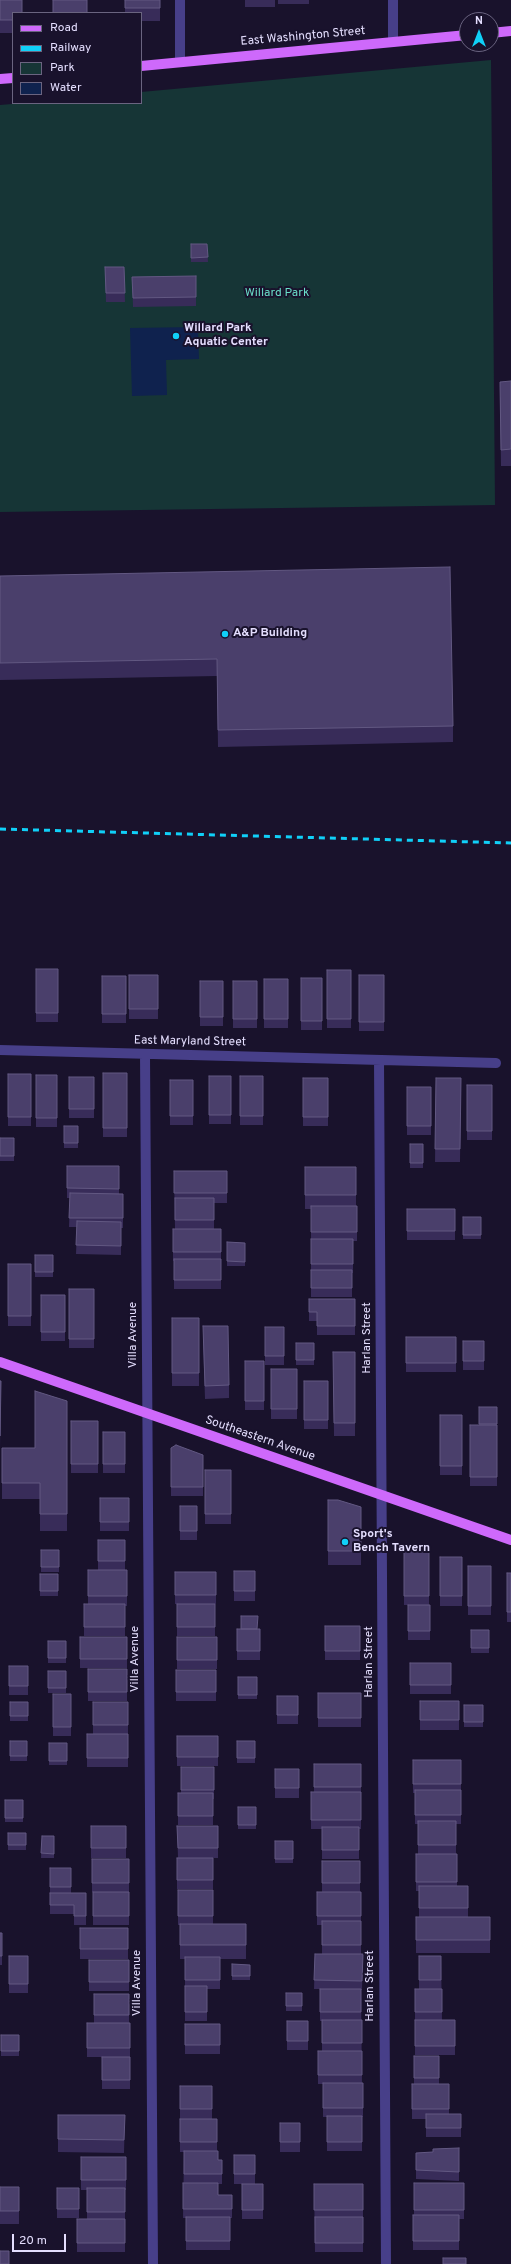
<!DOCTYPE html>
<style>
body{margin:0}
#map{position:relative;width:511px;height:2264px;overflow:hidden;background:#19122c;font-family:Overpass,sans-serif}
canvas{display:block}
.legend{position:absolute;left:12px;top:12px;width:130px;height:92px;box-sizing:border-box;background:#19122c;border:1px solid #6a6480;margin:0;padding:5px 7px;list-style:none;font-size:12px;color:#e4defe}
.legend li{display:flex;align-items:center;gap:8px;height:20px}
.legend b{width:20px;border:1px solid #6a6480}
.north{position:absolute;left:459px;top:12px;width:40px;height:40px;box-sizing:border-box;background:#19122c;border:1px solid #6a6480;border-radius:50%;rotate:0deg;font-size:11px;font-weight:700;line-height:16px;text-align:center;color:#e4defe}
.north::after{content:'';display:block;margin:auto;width:14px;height:18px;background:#10d0f8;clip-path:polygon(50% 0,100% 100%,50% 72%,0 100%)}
.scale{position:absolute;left:12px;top:2234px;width:54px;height:18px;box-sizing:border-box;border:2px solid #e4defe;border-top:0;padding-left:5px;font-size:12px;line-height:14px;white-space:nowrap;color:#e4defe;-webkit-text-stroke:3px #19122c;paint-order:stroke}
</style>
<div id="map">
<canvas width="511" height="2264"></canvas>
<ul class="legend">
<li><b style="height:5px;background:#ce69fb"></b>Road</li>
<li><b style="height:5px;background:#10d0f8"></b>Railway</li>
<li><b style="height:11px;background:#163536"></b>Park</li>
<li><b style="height:11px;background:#0f224e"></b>Water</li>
</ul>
<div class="north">N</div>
<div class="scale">20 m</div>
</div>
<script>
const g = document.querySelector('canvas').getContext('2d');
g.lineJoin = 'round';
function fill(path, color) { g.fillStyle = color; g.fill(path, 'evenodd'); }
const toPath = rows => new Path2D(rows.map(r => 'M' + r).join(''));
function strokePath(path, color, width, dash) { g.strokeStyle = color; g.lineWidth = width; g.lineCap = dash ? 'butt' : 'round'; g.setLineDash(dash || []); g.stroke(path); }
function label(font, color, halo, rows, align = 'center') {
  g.font = font + ' Overpass,sans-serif'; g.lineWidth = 4; g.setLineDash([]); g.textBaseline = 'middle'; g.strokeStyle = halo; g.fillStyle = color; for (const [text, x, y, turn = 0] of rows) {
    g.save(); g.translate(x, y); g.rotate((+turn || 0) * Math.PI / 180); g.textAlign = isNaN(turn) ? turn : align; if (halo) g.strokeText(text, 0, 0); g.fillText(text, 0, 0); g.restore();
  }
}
fill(toPath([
 [491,60,495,505,0,512,0,105,24,103,141,103,141,92]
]), '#163536');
fill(toPath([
 [198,327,199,359,166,360,167,395,132,396,130,328]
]), '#0f224e');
strokePath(toPath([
 [393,0,393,42],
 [180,62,180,0],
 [0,1050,496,1063],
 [145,1054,153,2264],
 [379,1060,386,2264]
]), '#473f89', 10);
strokePath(toPath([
 [491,33,511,31],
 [141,66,467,35],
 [0,79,13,78],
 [0,1362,511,1540]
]), '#ce69fb', 10);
strokePath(toPath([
 [0,829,511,843]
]), '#10d0f8', 3, [6, 5]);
fill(toPath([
 [0,0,13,13,13,33,0,33],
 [125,0,160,0,160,21,141,21,141,13,125,13],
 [245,0,275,0,275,7,245,7],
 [278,0,309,0,309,4,278,4],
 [191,244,207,244,208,262,191,262],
 [105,267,124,267,125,302,106,302],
 [196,276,196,306,133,307,132,277],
 [511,381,511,466,501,466,500,398],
 [0,576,453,726,453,742,218,747,217,676,0,680],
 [36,969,58,969,58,1022,36,1022],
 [327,970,351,970,351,1028,327,1028],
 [129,975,158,975,158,1019,129,1019],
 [359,975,384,975,384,1031,359,1031],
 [102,976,126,976,126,1023,102,1023],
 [301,978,322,978,322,1030,301,1030],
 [264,979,288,979,288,1028,264,1028],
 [200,981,223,981,223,1026,200,1026],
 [233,981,257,981,257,1028,233,1028],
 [103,1073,127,1073,127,1137,103,1137],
 [8,1074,31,1074,31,1126,8,1126],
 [36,1075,57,1075,57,1127,36,1127],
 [209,1076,231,1076,231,1124,209,1124],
 [240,1076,263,1076,263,1125,240,1125],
 [69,1077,94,1077,94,1118,69,1118],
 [303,1078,328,1078,328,1126,303,1126],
 [436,1078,461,1078,460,1162,435,1162],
 [170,1080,193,1080,193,1125,170,1125],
 [467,1085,492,1085,492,1140,467,1140],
 [407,1087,431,1087,431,1135,407,1135],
 [64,1126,78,1126,78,1148,64,1148],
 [0,1138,14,1138,14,1161,0,1161],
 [410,1144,423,1144,423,1168,410,1168],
 [67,1166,119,1166,119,1194,123,1194,123,1228,121,1228,121,1255,76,1254,77,1227,69,1227,70,1198,67,1198],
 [305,1167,356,1167,356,1206,357,1206,357,1241,353,1241,353,1273,352,1273,352,1297,311,1297,311,1209,305,1209],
 [174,1171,227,1171,227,1203,214,1203,214,1229,221,1229,221,1289,174,1289,174,1261,173,1261,173,1229,175,1229],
 [407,1209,455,1209,455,1240,407,1240],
 [463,1217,481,1217,481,1239,463,1239],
 [227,1242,245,1243,245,1266,227,1266],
 [35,1255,53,1255,53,1277,35,1277],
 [8,1264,31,1264,31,1326,8,1326],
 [69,1289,94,1289,94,1348,69,1348],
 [41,1295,65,1295,65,1341,41,1341],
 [309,1299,355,1299,355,1335,317,1335,317,1321,309,1321],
 [172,1318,199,1318,199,1386,172,1386],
 [265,1327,284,1327,284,1365,265,1365],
 [406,1337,456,1337,456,1372,406,1372],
 [203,1339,229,1385,229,1398,205,1399],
 [463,1341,484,1341,484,1370,463,1370],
 [296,1343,314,1343,314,1365,296,1365],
 [333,1352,355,1352,355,1436,334,1436],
 [245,1361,264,1361,264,1410,245,1410],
 [271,1369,297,1369,297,1419,271,1419],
 [0,1381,1,1381,0,1449],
 [304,1381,328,1381,328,1429,304,1429],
 [67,1401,67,1531,40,1531,40,1499,2,1499,2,1448,35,1448],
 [479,1407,497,1407,497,1486,470,1486,470,1425,479,1425],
 [440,1415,462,1415,462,1475,440,1475],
 [71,1421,98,1421,98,1473,71,1473],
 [103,1432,125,1432,125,1473,103,1473],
 [171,1448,203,1455,203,1496,171,1496],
 [205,1470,231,1470,231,1524,205,1524],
 [100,1498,129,1498,129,1531,100,1531],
 [328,1500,361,1507,361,1565,328,1565],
 [180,1506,197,1506,197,1540,180,1540],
 [98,1540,125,1540,125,1570,98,1570],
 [41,1550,59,1550,59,1572,41,1572],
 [404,1551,429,1551,429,1605,404,1605],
 [440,1557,462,1557,462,1606,440,1606],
 [468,1566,491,1566,491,1615,468,1615],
 [88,1570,127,1570,127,1606,125,1606,125,1636,84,1636,84,1604,88,1604],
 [234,1571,255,1571,255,1601,234,1601],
 [175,1572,216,1572,216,1604,175,1604],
 [507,1573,511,1573,511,1622,507,1622],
 [40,1574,58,1574,58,1596,40,1596],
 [177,1604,215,1604,215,1636,177,1636],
 [408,1605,430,1605,430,1640,408,1640],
 [325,1626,360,1626,360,1660,325,1660],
 [237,1629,260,1629,260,1660,237,1660],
 [471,1630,489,1630,489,1653,471,1653],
 [80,1637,127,1637,127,1668,80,1668],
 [177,1637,217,1637,217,1669,177,1669],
 [48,1641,66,1641,66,1663,48,1663],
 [410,1663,451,1663,451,1694,410,1694],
 [9,1666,28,1666,28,1695,9,1695],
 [88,1669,127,1669,127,1701,88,1701],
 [176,1670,216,1670,216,1701,176,1701],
 [48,1671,66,1671,66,1693,48,1693],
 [238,1677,257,1677,257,1699,238,1699],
 [318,1693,361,1693,361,1727,318,1727],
 [53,1694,71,1694,71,1736,53,1736],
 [277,1696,298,1696,298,1724,277,1724],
 [420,1701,459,1701,459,1730,420,1730],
 [10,1702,28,1702,28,1721,10,1721],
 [93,1702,128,1702,128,1734,93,1734],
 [464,1705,483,1705,483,1727,464,1727],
 [87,1734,128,1734,128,1767,87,1767],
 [177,1736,218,1736,218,1766,177,1766],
 [10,1741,27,1741,27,1761,10,1761],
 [237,1741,255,1741,255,1763,237,1763],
 [49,1743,67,1743,67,1765,49,1765],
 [413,1760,461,1760,461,1824,456,1824,456,1854,418,1854,418,1824,415,1824,415,1793,413,1793],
 [314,1764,361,1764,361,1829,359,1829,359,1859,322,1859,322,1829,311,1829,311,1792,314,1792],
 [181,1767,214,1767,214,1799,213,1799,213,1825,178,1825,178,1793,181,1793],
 [275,1769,299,1769,299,1798,275,1798],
 [5,1800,23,1800,23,1822,5,1822],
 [238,1807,256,1807,256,1829,238,1829],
 [91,1826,126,1826,126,1858,91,1858],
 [177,1826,218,1826,218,1858,178,1858],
 [8,1833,26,1833,26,1850,8,1850],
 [42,1836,54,1836,54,1858,41,1858],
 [275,1841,293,1841,293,1863,275,1863],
 [416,1854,457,1854,457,1886,468,1886,468,1917,490,1917,490,1953,416,1953,416,1917,419,1917,419,1891,416,1891],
 [177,1858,213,1858,213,1889,177,1889],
 [92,1859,129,1859,129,1925,93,1925,93,1892,92,1892],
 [322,1861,360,1861,360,1892,322,1892],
 [50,1868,71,1868,71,1893,86,1893,86,1925,74,1925,74,1914,50,1914],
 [178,1890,213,1890,213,1924,246,1924,246,1959,220,1959,220,1989,207,1989,207,2021,185,2021,185,1959,180,1959,180,1925,178,1925],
 [317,1892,361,1892,361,1954,363,1954,362,1990,361,1990,362,2083,363,2083,363,2117,362,2117,362,2151,327,2151,327,2117,323,2117,323,2084,318,2084,318,2051,322,2051,322,2021,320,2021,320,1989,314,1989,315,1954,322,1954,322,1925,317,1925],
 [80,1928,128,1928,128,1959,80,1959],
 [0,1933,2,1933,2,1965,0,1965],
 [9,1956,28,1956,28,1993,9,1993],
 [419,1956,441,1956,442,2020,455,2020,455,2055,415,2055,415,1989,419,1989],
 [89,1960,129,1960,129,1991,89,1991],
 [232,1964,250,1965,250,1980,232,1980],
 [286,1993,302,1993,302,2011,286,2011],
 [94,1994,129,1994,129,2023,130,2023,130,2057,87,2057,87,2023,94,2023],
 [287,2021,308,2021,308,2050,287,2050],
 [185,2024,220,2024,220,2054,185,2054],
 [1,2035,19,2035,19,2056,1,2056],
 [414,2056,439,2056,439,2084,449,2084,449,2114,461,2114,461,2137,426,2137,426,2119,412,2119,412,2084,414,2084],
 [102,2057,130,2057,130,2089,102,2089],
 [180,2086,212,2086,212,2119,180,2119],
 [58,2115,125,2115,124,2153,58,2152],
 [180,2119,217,2119,217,2151,218,2160,222,2160,222,2184,218,2184,218,2195,232,2195,232,2218,230,2218,230,2250,186,2250,186,2218,183,2218,184,2152,180,2152],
 [280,2123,300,2123,300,2152,280,2152],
 [459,2148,459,2181,416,2179,416,2153,433,2152],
 [234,2155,255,2155,255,2184,234,2184],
 [81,2157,126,2157,126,2190,125,2190,125,2252,77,2252,77,2219,87,2219,87,2190,81,2190],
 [414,2183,464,2183,464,2219,459,2219,459,2250,413,2250,413,2215,414,2215],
 [242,2184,263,2184,263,2219,242,2219],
 [314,2184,363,2184,363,2252,315,2252],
 [0,2187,19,2187,19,2224,0,2224],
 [57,2188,79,2188,79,2218,57,2218]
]), '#382c59');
const building = toPath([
 [0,0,22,0,22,13,13,13,13,20,0,20,0,0],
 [53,0,87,0,87,13,53,13,53,0],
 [125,0,160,0,160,8,125,8,125,0],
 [191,244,207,244,208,257,191,258,191,244],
 [105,267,124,267,125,293,106,293,105,267],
 [196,276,196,297,133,298,132,277,196,276],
 [511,381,511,449,501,450,500,382,511,381],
 [450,567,453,726,218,730,217,659,0,663,0,576,450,567],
 [36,969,58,969,58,1013,36,1013,36,969],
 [327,970,351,970,351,1019,327,1019,327,970],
 [129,975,158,975,158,1009,129,1009,129,975],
 [359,975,384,975,384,1022,359,1022,359,975],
 [102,976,126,976,126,1014,102,1014,102,976],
 [301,978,322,978,322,1021,301,1021,301,978],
 [264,979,288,979,288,1019,264,1019,264,979],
 [200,981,223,981,223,1017,200,1017,200,981],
 [233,981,257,981,257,1019,233,1019,233,981],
 [103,1073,127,1073,127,1128,103,1128,103,1073],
 [8,1074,31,1074,31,1117,8,1117,8,1074],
 [36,1075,57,1075,57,1118,36,1118,36,1075],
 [209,1076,231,1076,231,1115,209,1115,209,1076],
 [240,1076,263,1076,263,1116,240,1116,240,1076],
 [69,1077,94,1077,94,1109,69,1109,69,1077],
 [303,1078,328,1078,328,1117,303,1117,303,1078],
 [436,1078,461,1078,460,1149,435,1149,436,1078],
 [170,1080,193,1080,193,1116,170,1116,170,1080],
 [467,1085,492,1085,492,1131,467,1131,467,1085],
 [407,1087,431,1087,431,1126,407,1126,407,1087],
 [64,1126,78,1126,78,1143,64,1143,64,1126],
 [0,1138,14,1138,14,1156,0,1156,0,1138],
 [410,1144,423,1144,423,1163,410,1163,410,1144],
 [67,1166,119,1166,119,1189,67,1188,67,1166],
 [305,1167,356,1167,356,1195,305,1195,305,1167],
 [174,1171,227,1171,227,1193,174,1193,174,1171],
 [70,1193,123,1194,123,1218,69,1218,70,1193],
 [175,1198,214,1198,214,1220,175,1220,175,1198],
 [311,1206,357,1206,357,1232,311,1232,311,1206],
 [407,1209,455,1209,455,1231,407,1231,407,1209],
 [463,1217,481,1217,481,1235,463,1235,463,1217],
 [77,1221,121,1222,121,1246,76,1245,77,1221],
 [173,1229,221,1229,221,1252,173,1252,173,1229],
 [311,1239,353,1239,353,1264,311,1264,311,1239],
 [227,1242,245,1243,245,1262,227,1261,227,1242],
 [35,1255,53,1255,53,1272,35,1272,35,1255],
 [174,1259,221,1259,221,1280,174,1280,174,1259],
 [8,1264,31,1264,31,1316,8,1316,8,1264],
 [311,1270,352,1270,352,1288,311,1288,311,1270],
 [69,1289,94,1289,94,1339,69,1339,69,1289],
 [41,1295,65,1295,65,1332,41,1332,41,1295],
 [309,1299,355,1299,355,1326,317,1326,317,1312,309,1312,309,1299],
 [172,1318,199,1318,199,1373,172,1373,172,1318],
 [203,1326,228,1326,229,1385,205,1386,203,1326],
 [265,1327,284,1327,284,1356,265,1356,265,1327],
 [406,1337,456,1337,456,1363,406,1363,406,1337],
 [463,1341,484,1341,484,1361,463,1361,463,1341],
 [296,1343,314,1343,314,1360,296,1360,296,1343],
 [333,1352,355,1352,355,1423,334,1423,333,1352],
 [245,1361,264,1361,264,1401,245,1401,245,1361],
 [271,1369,297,1369,297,1409,271,1409,271,1369],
 [0,1381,1,1381,0,1436,0,1381],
 [304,1381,328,1381,328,1420,304,1420,304,1381],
 [35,1391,67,1401,67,1514,40,1514,40,1483,2,1483,2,1448,35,1448,35,1391],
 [479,1407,497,1407,497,1424,479,1424,479,1407],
 [440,1415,462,1415,462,1466,440,1466,440,1415],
 [71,1421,98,1421,98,1464,71,1464,71,1421],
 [470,1425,497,1425,497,1477,470,1477,470,1425],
 [103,1432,125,1432,125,1464,103,1464,103,1432],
 [176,1445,203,1455,203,1487,171,1487,171,1448,176,1445],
 [205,1470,231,1470,231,1514,205,1514,205,1470],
 [100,1498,129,1498,129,1522,100,1522,100,1498],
 [328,1500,338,1500,361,1507,361,1551,328,1551,328,1500],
 [180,1506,197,1506,197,1531,180,1531,180,1506],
 [98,1540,125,1540,125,1561,98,1561,98,1540],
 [41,1550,59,1550,59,1567,41,1567,41,1550],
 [404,1551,429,1551,429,1596,404,1596,404,1551],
 [440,1557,462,1557,462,1596,440,1596,440,1557],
 [468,1566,491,1566,491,1606,468,1606,468,1566],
 [88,1570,127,1570,127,1596,88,1596,88,1570],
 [234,1571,255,1571,255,1591,234,1591,234,1571],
 [175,1572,216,1572,216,1595,175,1595,175,1572],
 [507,1573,511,1573,511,1612,507,1612,507,1573],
 [40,1574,58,1574,58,1591,40,1591,40,1574],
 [84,1604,125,1604,125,1627,84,1627,84,1604],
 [177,1604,215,1604,215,1627,177,1627,177,1604],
 [408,1605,430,1605,430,1631,408,1631,408,1605],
 [241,1616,258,1616,257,1629,241,1629,241,1616],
 [325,1626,360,1626,360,1651,325,1651,325,1626],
 [237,1629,260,1629,260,1651,237,1651,237,1629],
 [471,1630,489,1630,489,1648,471,1648,471,1630],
 [80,1637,127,1637,127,1659,80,1659,80,1637],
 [177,1637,217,1637,217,1660,177,1660,177,1637],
 [48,1641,66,1641,66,1658,48,1658,48,1641],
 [410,1663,451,1663,451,1685,410,1685,410,1663],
 [9,1666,28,1666,28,1686,9,1686,9,1666],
 [88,1669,127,1669,127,1692,88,1692,88,1669],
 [176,1670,216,1670,216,1692,176,1692,176,1670],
 [48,1671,66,1671,66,1688,48,1688,48,1671],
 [238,1677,257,1677,257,1695,238,1695,238,1677],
 [318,1693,361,1693,361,1718,318,1718,318,1693],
 [53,1694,71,1694,71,1727,53,1727,53,1694],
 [277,1696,298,1696,298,1715,277,1715,277,1696],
 [420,1701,459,1701,459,1720,420,1720,420,1701],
 [10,1702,28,1702,28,1716,10,1716,10,1702],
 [93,1702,128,1702,128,1725,93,1725,93,1702],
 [464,1705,483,1705,483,1722,464,1722,464,1705],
 [87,1734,128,1734,128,1758,87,1758,87,1734],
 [177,1736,218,1736,218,1757,177,1757,177,1736],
 [10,1741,27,1741,27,1756,10,1756,10,1741],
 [237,1741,255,1741,255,1758,237,1758,237,1741],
 [49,1743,67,1743,67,1761,49,1761,49,1743],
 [413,1760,461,1760,461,1784,413,1784,413,1760],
 [314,1764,361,1764,361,1787,314,1787,314,1764],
 [181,1767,214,1767,214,1790,181,1790,181,1767],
 [275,1769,299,1769,299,1788,275,1788,275,1769],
 [415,1790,461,1790,461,1815,415,1815,415,1790],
 [311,1792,361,1792,361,1820,311,1820,311,1792],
 [178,1793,213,1793,213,1816,178,1816,178,1793],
 [5,1800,23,1800,23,1818,5,1818,5,1800],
 [238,1807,256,1807,256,1825,238,1825,238,1807],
 [418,1821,456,1821,456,1845,418,1845,418,1821],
 [91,1826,126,1826,126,1848,91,1848,91,1826],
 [177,1826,218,1826,218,1848,178,1848,177,1826],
 [322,1827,359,1827,359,1850,322,1850,322,1827],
 [8,1833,26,1833,26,1845,8,1845,8,1833],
 [42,1836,54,1836,54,1854,41,1853,42,1836],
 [275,1841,293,1841,293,1859,275,1859,275,1841],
 [416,1854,457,1854,457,1882,416,1882,416,1854],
 [177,1858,213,1858,213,1880,177,1880,177,1858],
 [92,1859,129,1859,129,1883,92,1883,92,1859],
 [322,1861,360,1861,360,1883,322,1883,322,1861],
 [50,1868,71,1868,71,1887,50,1887,50,1868],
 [419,1886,468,1886,468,1908,419,1908,419,1886],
 [178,1890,213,1890,213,1916,178,1916,178,1890],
 [93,1892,129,1892,129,1916,93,1916,93,1892],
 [317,1892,361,1892,361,1916,317,1916,317,1892],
 [50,1893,86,1893,86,1916,74,1916,74,1905,50,1905,50,1893],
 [416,1917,490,1917,490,1940,416,1940,416,1917],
 [322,1921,361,1921,361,1945,322,1945,322,1921],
 [180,1924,246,1924,246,1945,180,1945,180,1924],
 [80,1928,128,1928,128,1949,80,1949,80,1928],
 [0,1933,2,1933,2,1956,0,1956,0,1933],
 [315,1954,363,1954,362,1981,314,1980,315,1954],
 [9,1956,28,1956,28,1984,9,1984,9,1956],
 [419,1956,441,1956,441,1980,419,1980,419,1956],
 [185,1957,220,1957,220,1980,185,1980,185,1957],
 [89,1960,129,1960,129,1982,89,1982,89,1960],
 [232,1964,250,1965,250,1976,232,1976,232,1964],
 [185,1986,207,1986,207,2012,185,2012,185,1986],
 [320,1989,361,1989,361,2012,320,2012,320,1989],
 [415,1989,442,1989,442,2012,415,2012,415,1989],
 [286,1993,302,1993,302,2006,286,2006,286,1993],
 [94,1994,129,1994,129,2015,94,2015,94,1994],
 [322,2020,362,2020,362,2043,322,2043,322,2020],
 [415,2020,455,2020,455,2046,415,2046,415,2020],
 [287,2021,308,2021,308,2041,287,2041,287,2021],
 [87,2023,130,2023,130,2048,87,2048,87,2023],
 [185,2024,220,2024,220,2045,185,2045,185,2024],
 [1,2035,19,2035,19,2051,1,2051,1,2035],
 [318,2051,362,2051,362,2075,318,2075,318,2051],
 [414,2056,439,2056,439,2078,414,2078,414,2056],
 [102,2057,130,2057,130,2080,102,2080,102,2057],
 [323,2083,363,2083,363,2108,323,2108,323,2083],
 [412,2084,449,2084,449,2109,412,2109,412,2084],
 [180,2086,212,2086,212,2109,180,2109,180,2086],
 [426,2114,461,2114,461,2128,426,2128,426,2114],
 [58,2115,125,2115,124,2140,58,2139,58,2115],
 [327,2116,362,2116,362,2142,327,2142,327,2116],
 [180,2119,217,2119,217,2142,180,2142,180,2119],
 [280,2123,300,2123,300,2142,280,2142,280,2123],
 [459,2148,459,2172,416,2170,416,2153,433,2152,433,2149,459,2148],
 [184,2151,218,2151,218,2160,222,2160,222,2174,184,2174,184,2151],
 [234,2155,255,2155,255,2174,234,2174,234,2155],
 [81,2157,126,2157,126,2180,81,2180,81,2157],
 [183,2183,218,2183,218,2195,232,2195,232,2209,183,2209,183,2183],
 [414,2183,464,2183,464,2210,414,2210,414,2183],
 [242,2184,263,2184,263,2210,242,2210,242,2184],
 [314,2184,363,2184,363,2210,314,2210,314,2184],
 [0,2187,19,2187,19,2211,0,2211,0,2187],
 [57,2188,79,2188,79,2209,57,2209,57,2188],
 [87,2188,125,2188,125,2212,87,2212,87,2188],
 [413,2215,459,2215,459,2241,413,2241,413,2215],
 [186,2217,230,2217,230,2241,186,2241,186,2217],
 [315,2217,363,2217,363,2243,315,2243,315,2217],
 [77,2219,125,2219,125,2243,77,2243,77,2219],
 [0,2251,9,2251,9,2264,0,2264,0,2251],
 [443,2258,466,2258,466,2264,443,2264,443,2258]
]);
fill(building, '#4a3f6b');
strokePath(building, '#625882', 1);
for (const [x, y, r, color] of [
 [176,336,4,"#10d0f8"],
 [225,634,4,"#10d0f8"],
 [345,1542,4,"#10d0f8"]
]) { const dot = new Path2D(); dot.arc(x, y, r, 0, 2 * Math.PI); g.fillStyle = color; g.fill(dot); strokePath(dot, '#19122c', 1.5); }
label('12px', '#e4defe', '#19122c', [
 ["East Washington Street",303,37,-5],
 ["East Maryland Street",190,1042,1],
 ["Villa Avenue",134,1335,-90],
 ["Harlan Street",368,1338,-90],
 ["Southeastern Avenue",260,1439,19],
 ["Villa Avenue",136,1659,-90],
 ["Harlan Street",370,1662,-90],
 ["Villa Avenue",138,1983,-90],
 ["Harlan Street",371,1986,-90]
]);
label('12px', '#6adec9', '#19122c', [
 ["Willard Park",277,294]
]);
label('bold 12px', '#e4defe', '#19122c', [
 ["Willard Park",184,329],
 ["Aquatic Center",184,343],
 ["A&P Building",233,634],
 ["Sport's",353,1535],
 ["Bench Tavern",353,1549]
], 'left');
</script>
